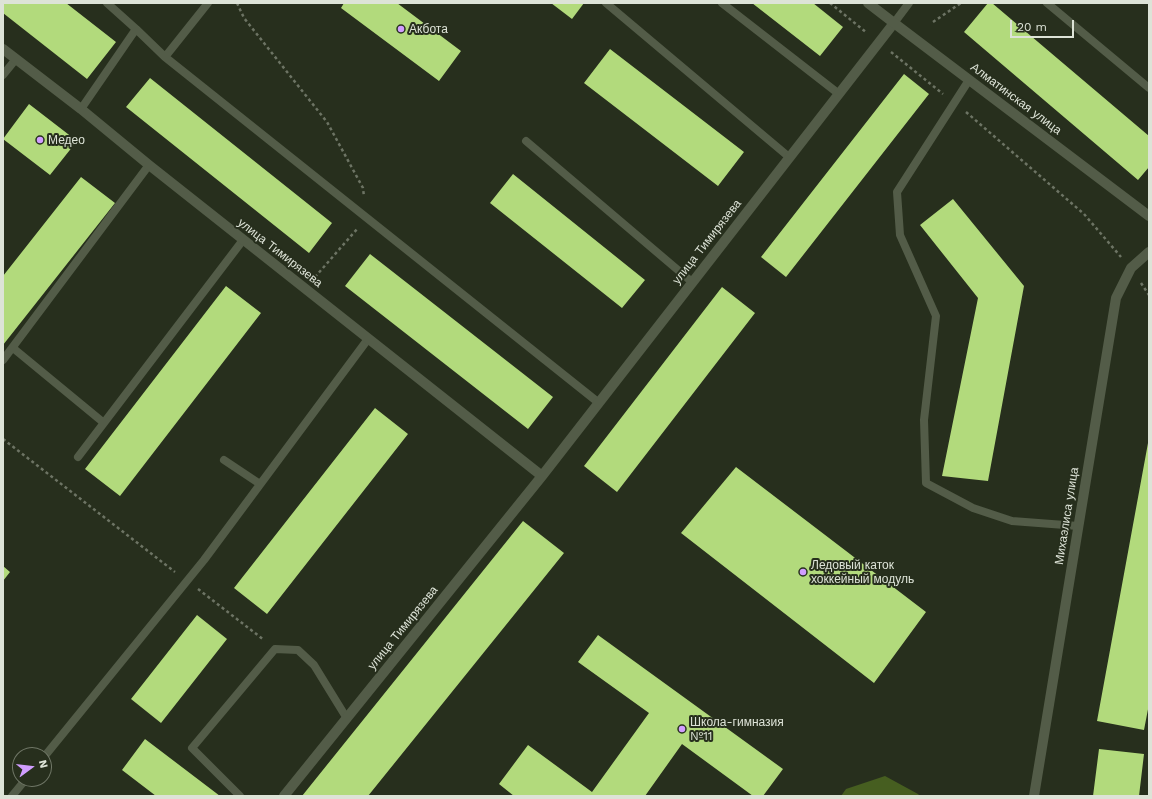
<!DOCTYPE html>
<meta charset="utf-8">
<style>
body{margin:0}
#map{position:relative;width:1152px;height:799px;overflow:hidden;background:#272f1d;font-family:"Work Sans",sans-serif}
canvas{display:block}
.frame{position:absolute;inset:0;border:4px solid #dde3d7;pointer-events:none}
.north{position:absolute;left:12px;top:747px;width:40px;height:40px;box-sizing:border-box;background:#272f1d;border:1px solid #707767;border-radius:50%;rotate:75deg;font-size:11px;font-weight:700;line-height:16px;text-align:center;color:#dde3d7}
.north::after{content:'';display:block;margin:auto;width:14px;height:18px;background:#d09dfe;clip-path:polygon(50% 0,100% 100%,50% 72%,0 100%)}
.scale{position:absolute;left:1010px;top:20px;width:64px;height:18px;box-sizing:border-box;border:2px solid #dde3d7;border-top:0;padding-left:5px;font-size:12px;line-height:14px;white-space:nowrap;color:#dde3d7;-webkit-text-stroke:3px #272f1d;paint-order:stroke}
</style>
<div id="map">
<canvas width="1152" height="799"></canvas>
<div class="frame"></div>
<div class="north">N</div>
<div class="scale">20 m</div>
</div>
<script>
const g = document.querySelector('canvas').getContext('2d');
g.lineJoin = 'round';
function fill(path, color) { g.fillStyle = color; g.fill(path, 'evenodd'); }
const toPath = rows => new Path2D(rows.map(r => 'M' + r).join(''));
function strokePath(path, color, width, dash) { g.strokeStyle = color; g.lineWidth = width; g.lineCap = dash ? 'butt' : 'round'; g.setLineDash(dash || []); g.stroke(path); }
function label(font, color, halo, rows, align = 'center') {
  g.font = font + ' "Work Sans",sans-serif'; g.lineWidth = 4; g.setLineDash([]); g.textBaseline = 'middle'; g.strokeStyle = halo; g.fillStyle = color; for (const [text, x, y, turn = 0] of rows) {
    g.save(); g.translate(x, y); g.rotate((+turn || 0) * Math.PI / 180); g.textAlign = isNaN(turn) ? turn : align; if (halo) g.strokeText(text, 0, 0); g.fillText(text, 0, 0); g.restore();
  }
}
fill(toPath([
 [885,776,918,794,920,796,841,796,846,789]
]), '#465e20');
fill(toPath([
 [3,3,66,3,116,42,87,79,3,13],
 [344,3,397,3,461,51,439,81,341,8],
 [551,3,584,3,572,19],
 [752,3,813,3,843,27,820,56],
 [988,3,992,3,1149,136,1149,167,1138,180,964,32],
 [610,49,744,152,718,186,584,83],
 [904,74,929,94,786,277,761,257],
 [150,78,332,223,309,253,126,107],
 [29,104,77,141,50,175,3,139],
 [513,174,645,280,622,308,490,203],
 [81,177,115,203,3,345,3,276],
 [953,199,1024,286,988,481,942,476,978,298,920,225],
 [370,254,553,397,528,429,345,286],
 [226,286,261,313,120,496,85,469],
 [722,287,755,313,617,492,584,466],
 [375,408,408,434,267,614,234,588],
 [1148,443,1149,704,1144,730,1097,721],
 [736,467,926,612,874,683,681,533],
 [523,521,564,553,368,796,302,796],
 [3,566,10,572,3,581],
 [197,615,227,639,161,723,131,699],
 [598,635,783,769,763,796,753,796,682,744,645,796,514,796,499,784,528,745,592,792,649,713,578,662],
 [145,739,220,796,156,796,122,770],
 [1099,749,1144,754,1139,796,1093,796]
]), '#b2da7c');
strokePath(toPath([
 [237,3,244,18,327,122,363,188,364,197],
 [830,3,867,33],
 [933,22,961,3],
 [891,52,943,94],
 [966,112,1084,214,1121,257],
 [315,277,358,228],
 [1141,283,1149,295],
 [3,439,175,572],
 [198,589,264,640]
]), '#6d7464', 2.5, [3, 3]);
strokePath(toPath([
 [107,3,136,29],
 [606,3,789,157],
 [722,3,839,94],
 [1047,3,1149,88],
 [894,23,909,3],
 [165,57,599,403],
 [3,75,16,59],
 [969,80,897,192,900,235,936,316,924,420,926,483,973,508,1012,521,1078,526],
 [81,109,136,29,165,57,208,3],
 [526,141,692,282],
 [13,348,104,423],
 [3,360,149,165],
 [78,457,243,240],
 [224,460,260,484],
 [44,757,204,560,368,339],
 [12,796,26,779],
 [240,796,192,748,275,649,298,650,314,665,346,717]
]), '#535c48', 8);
strokePath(toPath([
 [3,49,81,109,149,165,542,476],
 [284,796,542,476,894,23]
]), '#535c48', 10);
strokePath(toPath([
 [868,3,894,23,1149,216],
 [1034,796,1116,298,1131,268,1149,252]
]), '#535c48', 10);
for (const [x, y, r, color] of [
 [401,29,4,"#d09dfe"],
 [40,140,4,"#d09dfe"],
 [803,572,4,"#d09dfe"],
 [682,729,4,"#d09dfe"]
]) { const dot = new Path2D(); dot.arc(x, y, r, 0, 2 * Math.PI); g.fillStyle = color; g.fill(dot); strokePath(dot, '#272f1d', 1.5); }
label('12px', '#dde3d7', '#272f1d', [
 ["Акбота",409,29],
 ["Медео",48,140],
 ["Ледовый каток",811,565],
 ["хоккейный модуль",811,579],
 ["Школа-гимназия",690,722],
 ["№11",690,736]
], 'left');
label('12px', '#dde3d7', '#272f1d', [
 ["Алматинская улица",1016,99,37],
 ["улица Тимирязева",707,242,-52],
 ["улица Тимирязева",280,253,38],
 ["Михаэлиса улица",1067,516,-81],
 ["улица Тимирязева",403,628,-51]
]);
</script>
